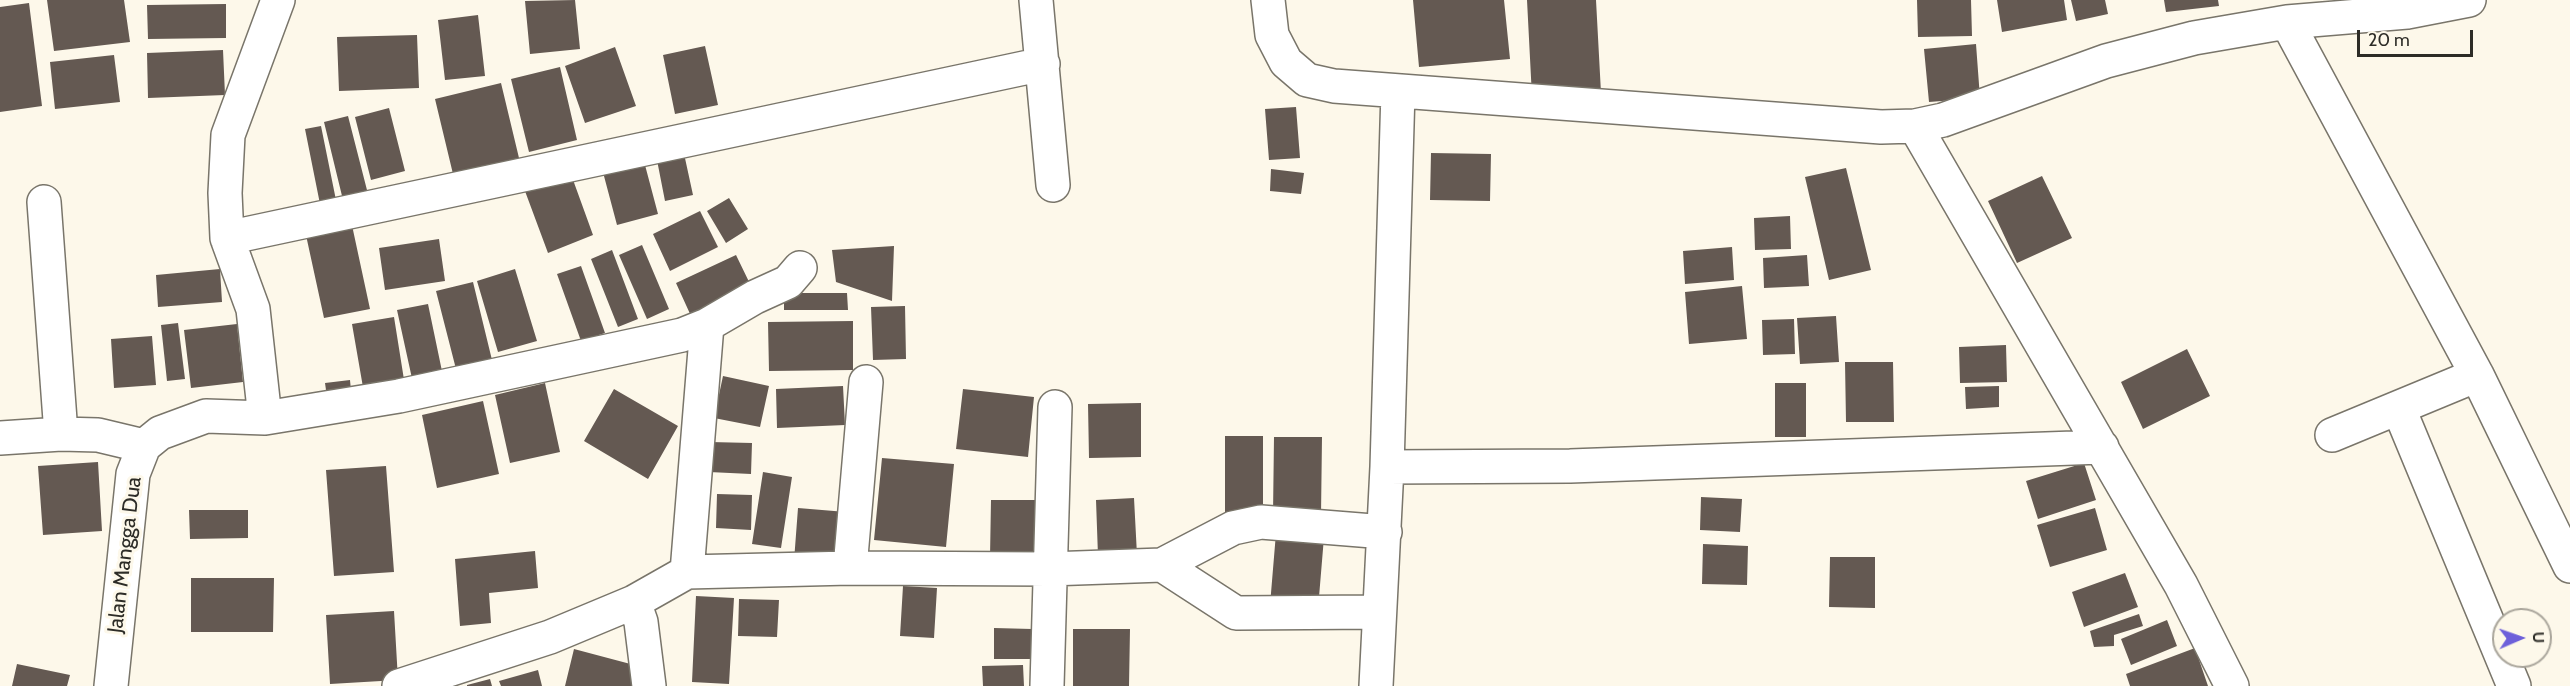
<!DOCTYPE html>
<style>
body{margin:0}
#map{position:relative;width:2570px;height:686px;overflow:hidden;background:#fdf8ea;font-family:Cabin,sans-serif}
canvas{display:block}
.north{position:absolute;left:2492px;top:608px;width:60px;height:60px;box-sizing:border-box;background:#fdf8ea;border:2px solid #aaa69c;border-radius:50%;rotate:88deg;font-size:16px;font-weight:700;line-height:24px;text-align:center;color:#2d2c27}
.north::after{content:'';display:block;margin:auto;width:21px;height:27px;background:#6d60da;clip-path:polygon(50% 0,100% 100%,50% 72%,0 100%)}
.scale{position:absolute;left:2357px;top:30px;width:116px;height:27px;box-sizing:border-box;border:3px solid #2d2c27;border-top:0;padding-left:8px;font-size:18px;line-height:21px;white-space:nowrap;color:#2d2c27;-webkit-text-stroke:4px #fdf8ea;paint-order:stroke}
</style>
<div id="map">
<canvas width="2570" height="686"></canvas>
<div class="north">U</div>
<div class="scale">20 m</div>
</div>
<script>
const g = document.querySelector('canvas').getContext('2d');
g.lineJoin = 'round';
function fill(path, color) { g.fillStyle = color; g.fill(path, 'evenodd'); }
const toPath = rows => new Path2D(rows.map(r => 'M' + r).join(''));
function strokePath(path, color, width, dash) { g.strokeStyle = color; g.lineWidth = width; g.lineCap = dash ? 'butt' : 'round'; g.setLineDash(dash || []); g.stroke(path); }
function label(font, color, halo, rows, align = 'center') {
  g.font = font + ' Cabin,sans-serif'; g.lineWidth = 6; g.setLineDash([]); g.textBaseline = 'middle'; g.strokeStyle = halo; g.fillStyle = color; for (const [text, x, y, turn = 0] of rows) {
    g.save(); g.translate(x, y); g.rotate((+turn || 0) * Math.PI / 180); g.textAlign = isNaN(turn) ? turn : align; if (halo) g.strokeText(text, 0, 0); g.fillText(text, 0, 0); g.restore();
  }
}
fill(toPath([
 [47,0,124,0,130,42,54,51],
 [575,0,580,49,530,54,525,1],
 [1413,0,1504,0,1510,59,1419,67],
 [1527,0,1596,0,1601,93,1532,97],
 [1917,0,1971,0,1972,36,1918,37],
 [1997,0,2064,0,2067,20,2002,32],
 [2071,0,2105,0,2108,14,2076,21],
 [2164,0,2218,0,2219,6,2166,12],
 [29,3,42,106,0,112,0,7],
 [226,4,226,38,148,39,147,5],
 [478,15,485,76,445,80,438,20],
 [417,35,419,88,339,91,337,37],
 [1976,44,1980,98,1929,102,1924,49],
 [705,46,718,105,675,114,663,55],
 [615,47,636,106,585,123,565,66],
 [223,50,225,95,148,98,147,53],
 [114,55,120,102,55,109,50,62],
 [560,67,577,140,529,152,511,79],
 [501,83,519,158,453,174,435,99],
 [1296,107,1300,158,1269,160,1265,109],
 [389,108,405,171,371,180,355,117],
 [348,116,368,194,343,200,324,122],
 [321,126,338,210,322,214,305,129],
 [683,149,693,195,665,201,656,155],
 [641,150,658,214,617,225,600,161],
 [1431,153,1491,154,1490,201,1430,200],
 [568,166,593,235,548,253,522,183],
 [1846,168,1871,270,1829,280,1805,177],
 [1271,169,1304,173,1301,194,1270,191],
 [2042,176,2072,238,2017,263,1988,201],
 [729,198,748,229,726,243,707,211],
 [700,211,718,247,670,271,653,234],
 [350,216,370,309,324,318,304,226],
 [1790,216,1791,249,1755,250,1754,218],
 [439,239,445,281,385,290,379,248],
 [642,245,669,309,647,319,619,255],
 [894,246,892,301,836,282,832,250],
 [1732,247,1734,280,1685,284,1683,251],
 [612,250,638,319,618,327,591,259],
 [736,255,752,288,691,316,676,283],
 [1807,255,1809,286,1764,288,1763,258],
 [581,266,605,333,581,341,557,274],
 [220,269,222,302,158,307,156,275],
 [515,269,537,341,498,352,477,281],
 [473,282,492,360,456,369,436,291],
 [1742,286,1747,339,1689,344,1685,292],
 [784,293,847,293,848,310,784,310],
 [428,304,443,376,413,383,397,310],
 [905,306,906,359,873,360,871,307],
 [1836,316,1839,362,1800,364,1797,318],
 [394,317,405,386,364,393,352,324],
 [1794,319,1795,354,1763,355,1762,320],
 [853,321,853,370,769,371,768,322],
 [178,323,185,379,167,381,161,325],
 [237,324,243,382,191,388,184,330],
 [152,336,156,385,114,388,111,339],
 [2006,345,2007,382,1960,383,1959,347],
 [2187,349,2210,396,2143,429,2121,382],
 [1845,362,1893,362,1894,422,1846,422],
 [723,376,769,386,760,427,714,418],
 [350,380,352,401,328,404,325,383],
 [545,383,560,452,510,463,495,395],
 [1775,383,1806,383,1806,437,1775,437],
 [843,386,845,425,777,428,776,389],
 [1999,386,1999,407,1966,409,1965,387],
 [614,389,678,426,648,479,584,441],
 [963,389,1034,397,1028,457,956,449],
 [483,401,499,474,437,488,422,415],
 [1141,403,1141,457,1089,458,1088,404],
 [1225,436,1263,436,1263,512,1225,513],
 [1274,437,1322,437,1321,515,1273,514],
 [710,442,752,443,751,474,709,472],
 [882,458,954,464,946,547,874,540],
 [98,462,102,531,43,535,38,466],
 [2084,463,2096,500,2038,519,2026,481],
 [386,466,394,572,334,576,326,470],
 [763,472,792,477,781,548,752,544],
 [717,494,752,495,751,530,716,528],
 [1701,497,1742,499,1740,532,1700,530],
 [1134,498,1137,555,1098,556,1096,500],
 [991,500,1044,500,1043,558,990,557],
 [798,508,846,512,841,566,794,561],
 [2095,508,2107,550,2050,567,2037,525],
 [189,510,248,510,248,538,190,539],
 [1276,533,1324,537,1318,609,1270,605],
 [1703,544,1748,546,1747,585,1702,584],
 [535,551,538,588,489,593,491,623,460,626,455,559],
 [1830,557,1875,557,1875,608,1829,607],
 [2125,573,2138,607,2084,627,2072,592],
 [191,578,274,578,273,632,191,632],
 [903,586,937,588,934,638,900,636],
 [696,596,734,598,729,684,692,682],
 [739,599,779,600,777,637,738,636],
 [394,611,398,680,330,684,326,615],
 [2139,614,2143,626,2114,635,2114,646,2094,647,2090,631],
 [2167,620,2177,646,2131,665,2121,639],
 [994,628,1032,629,1031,659,994,659],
 [1073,629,1130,629,1129,686,1073,686],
 [2195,648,2208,686,2130,686,2126,674],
 [574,649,638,666,632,686,565,686],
 [17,664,70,675,67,686,12,686],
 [1023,665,1024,686,983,686,982,666],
 [538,670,542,686,501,686,499,681],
 [490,679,492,686,467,686,467,685]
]), '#645952');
const minor = toPath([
 [1036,0,1053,185],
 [1268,0,1272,35,1286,62,1307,80,1334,86,1881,127,1915,126,1943,120,2106,61,2194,38,2287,22,2407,12,2469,0],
 [2287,22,2477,375,2570,566],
 [1915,126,2181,585,2232,686],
 [44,202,61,434],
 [227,238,1043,64],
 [2399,409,2514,686],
 [265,418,399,396,682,335,707,325,755,297,788,282,800,268],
 [2332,435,2477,375],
 [0,438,61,434,98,435,144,446],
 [1387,467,1570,466,2102,447],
 [1162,565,1233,528,1261,522,1385,532],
 [850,568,866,382],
 [687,572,707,325],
 [634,602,641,622,649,686],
 [111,686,133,474,144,446,160,433,206,416,265,418,253,309,227,238,225,193,228,135,278,0],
 [399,686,550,637,634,602,687,572,850,568,1049,569,1162,565,1236,613,1378,612],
 [1047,686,1055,407],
 [1376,686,1387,467,1398,91]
]);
strokePath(minor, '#79756a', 36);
strokePath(minor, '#fff', 33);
label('21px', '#2d2c27', '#fdf8ea', [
 ["Jalan Mangga Dua",125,555,-83]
]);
</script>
